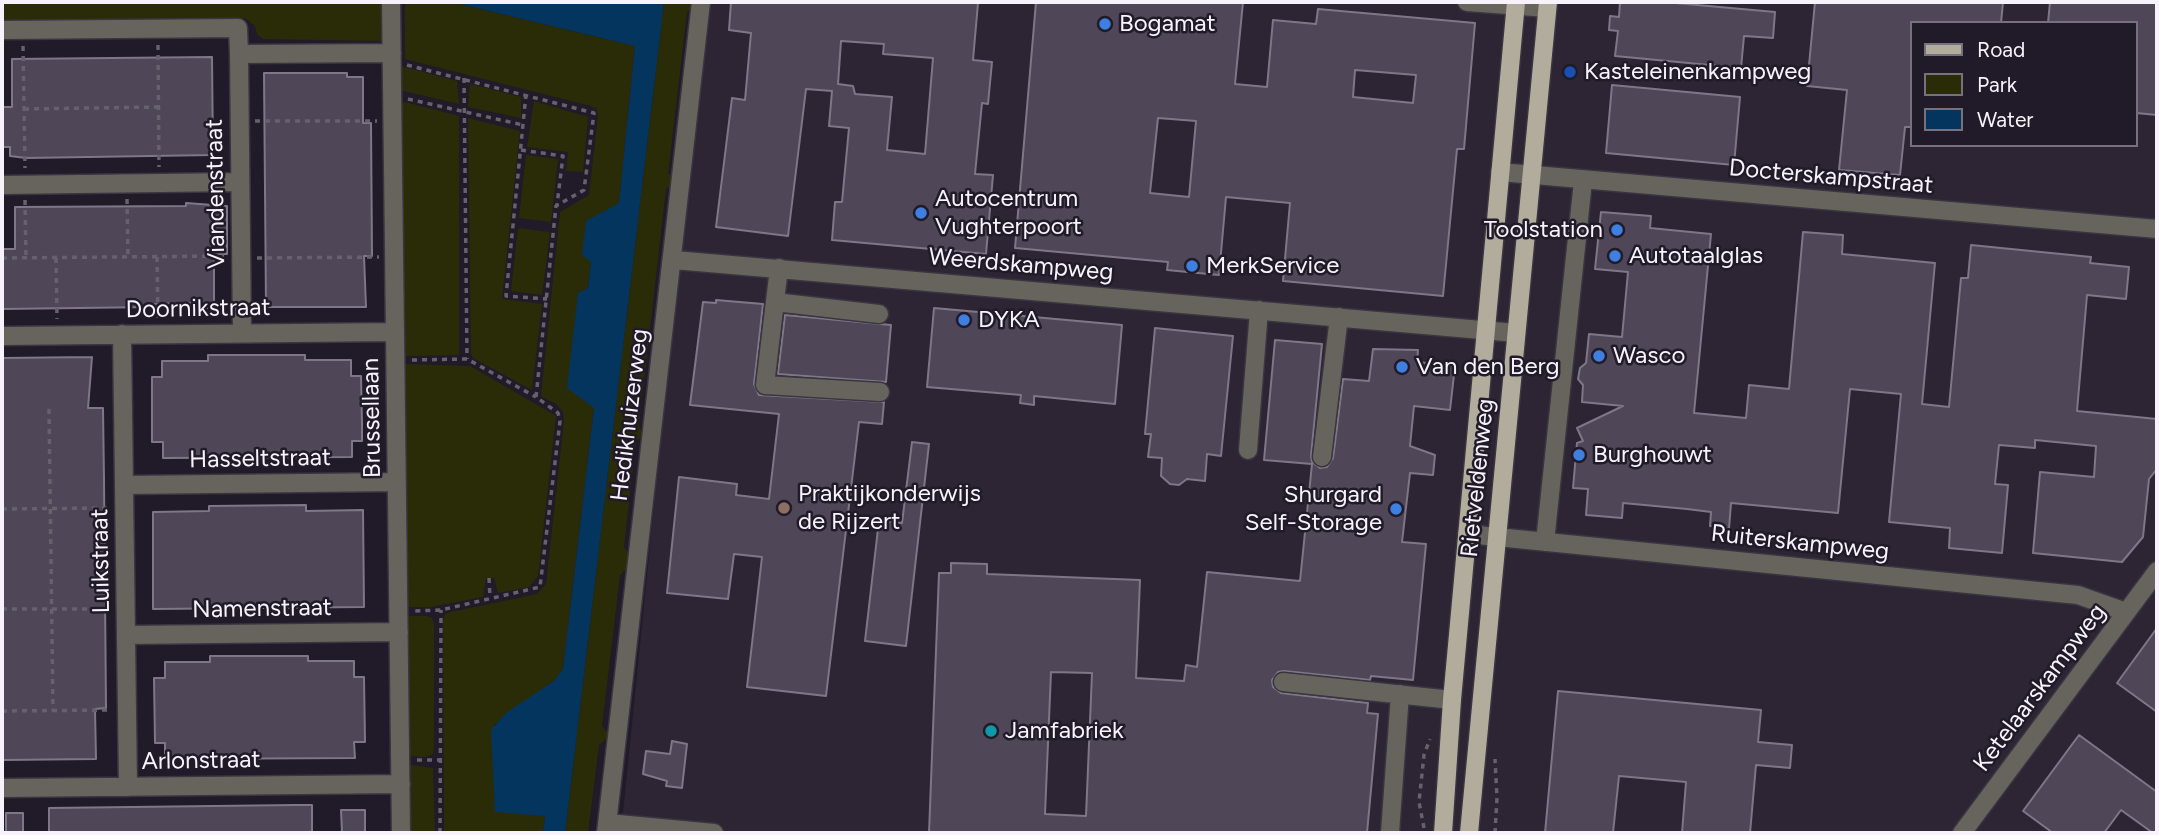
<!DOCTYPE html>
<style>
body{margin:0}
#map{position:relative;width:2159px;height:835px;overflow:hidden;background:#211a28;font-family:Figtree,sans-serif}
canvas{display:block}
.frame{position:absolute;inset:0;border:4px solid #f7f2fc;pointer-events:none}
.legend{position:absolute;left:1910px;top:21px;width:228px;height:126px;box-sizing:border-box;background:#211a28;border:2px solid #77707d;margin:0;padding:9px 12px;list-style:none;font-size:21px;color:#f7f2fc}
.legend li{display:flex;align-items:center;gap:14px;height:35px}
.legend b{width:35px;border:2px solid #77707d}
</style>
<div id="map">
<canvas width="2159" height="835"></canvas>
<div class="frame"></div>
<ul class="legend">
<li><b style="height:9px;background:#b1ac9c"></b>Road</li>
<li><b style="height:19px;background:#2a2c08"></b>Park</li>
<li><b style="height:19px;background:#04355f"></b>Water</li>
</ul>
</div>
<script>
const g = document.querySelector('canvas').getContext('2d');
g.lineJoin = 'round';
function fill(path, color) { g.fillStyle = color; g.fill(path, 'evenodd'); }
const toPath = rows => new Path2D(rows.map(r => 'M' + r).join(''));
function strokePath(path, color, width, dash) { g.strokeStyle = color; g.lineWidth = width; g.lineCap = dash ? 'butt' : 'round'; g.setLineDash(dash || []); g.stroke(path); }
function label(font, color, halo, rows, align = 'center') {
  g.font = font + ' Figtree,sans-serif'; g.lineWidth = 5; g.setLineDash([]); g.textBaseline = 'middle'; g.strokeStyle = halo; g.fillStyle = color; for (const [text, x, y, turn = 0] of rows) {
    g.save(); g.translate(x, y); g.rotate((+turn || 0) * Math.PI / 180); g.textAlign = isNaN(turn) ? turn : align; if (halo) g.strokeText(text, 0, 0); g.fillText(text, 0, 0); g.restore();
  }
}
fill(toPath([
 [705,2,2157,2,2157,833,621,833],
 [1912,23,2136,23,2136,145,1912,145]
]), '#2d2534');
fill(toPath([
 [2,2,381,2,382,41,263,39,257,34,255,26,245,18,2,20],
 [405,2,452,2,635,46,619,204,591,262,588,288,578,293,594,408,563,669,554,681,494,725,545,816,543,833,444,833,443,621,445,614,451,612,537,594,546,584,564,421,563,412,556,404,541,396,560,212,589,195,598,116,597,109,591,106,405,59],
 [664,2,698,2,687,12,668,175,677,170,677,181,666,189,639,425,643,436,636,441,624,547,629,554,627,568,620,575,602,726,608,733,607,738,599,745,588,833,565,833],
 [400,66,457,81,459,104,400,90],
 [470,84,521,97,521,118,468,107],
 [534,101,588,117,583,172,566,171,568,152,527,147],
 [405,102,459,116,459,355,403,356,400,103],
 [468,118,520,131,502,299,542,304,532,390,473,358,471,353],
 [526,155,558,159,551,222,519,218],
 [518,228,550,232,542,295,511,291],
 [403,364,470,366,556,416,538,576,529,587,498,593,494,578,486,578,483,597,430,607,405,607],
 [405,616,427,616,432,618,434,624,434,748,433,754,426,757,406,756],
 [406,764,433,768,435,833,407,833]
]), '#2a2c08');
fill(toPath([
 [452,2,664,2,565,833,543,833,545,816,495,812,491,730,506,713,554,681,563,669,594,408,567,388,578,293,588,288,591,262,582,255,586,221,619,203,635,46]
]), '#04355f');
const building = toPath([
 [731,2,978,3,973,60,992,62,988,104,982,103,975,174,993,175,986,254,832,240,835,202,842,202,849,128,829,126,832,91,806,89,788,236,716,227,732,98,745,100,751,33,729,30,731,2],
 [841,41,884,44,883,54,933,58,925,154,887,150,892,97,855,94,853,86,838,84,841,41],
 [1036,2,1243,2,1235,84,1267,87,1273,20,1316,24,1318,9,1475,23,1464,149,1457,149,1443,296,1283,281,1290,203,1226,197,1219,275,1167,270,1168,262,1015,248,1036,2],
 [1355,70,1416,75,1413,103,1353,97,1355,70],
 [1158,118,1196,121,1189,197,1150,193,1158,118],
 [1620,2,1664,2,1775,12,1773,38,1744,36,1741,68,1615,56,1618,31,1609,30,1610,16,1619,17,1620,2],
 [1815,2,2003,2,2001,23,1912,23,1912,127,1905,127,1900,175,1839,170,1847,90,1807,86,1815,2],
 [2050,2,2157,2,2157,115,2136,113,2136,23,2048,23,2050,2],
 [212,57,213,155,26,158,10,156,10,147,2,147,2,107,12,107,12,59,212,57],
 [264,73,347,73,347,77,363,77,363,123,371,123,372,256,364,256,366,307,266,307,264,73],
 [1612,85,1740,97,1734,165,1606,153,1612,85],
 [186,203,227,206,227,254,214,254,214,308,191,308,191,303,155,304,155,307,2,309,2,249,15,249,15,207,186,206,186,203],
 [1601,212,1651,216,1650,228,1711,234,1694,413,1746,418,1749,385,1789,389,1803,232,1843,235,1842,254,1935,263,1922,404,1949,407,1961,278,1968,278,1971,245,2091,257,2090,263,2129,267,2126,299,2087,295,2077,411,2157,419,2157,469,2149,479,2143,537,2122,562,2033,553,2040,472,2094,477,2096,446,2035,440,2035,448,1999,445,1995,484,2008,485,2002,553,1949,548,1950,528,1889,522,1901,394,1850,389,1838,513,1731,503,1729,529,1710,526,1711,512,1687,509,1623,503,1622,518,1586,515,1588,489,1573,488,1577,443,1583,441,1577,428,1623,406,1582,402,1583,385,1578,379,1580,368,1586,363,1589,334,1622,337,1628,272,1595,269,1601,212],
 [716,300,763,304,754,384,759,395,884,402,882,424,859,422,826,696,747,687,762,557,734,554,728,599,667,593,679,477,737,484,736,495,769,499,779,414,690,405,703,302,716,303,716,300],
 [934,308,1122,325,1115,404,1034,396,1034,405,1020,403,1021,395,927,387,934,308],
 [785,315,891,325,886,382,778,374,785,315],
 [1155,328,1233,336,1221,456,1207,454,1205,481,1187,479,1179,485,1170,484,1161,476,1162,458,1148,457,1151,434,1145,434,1155,328],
 [1275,340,1322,344,1311,456,1312,462,1320,468,1327,467,1333,458,1343,379,1369,381,1373,349,1418,350,1417,362,1455,366,1450,410,1414,406,1410,446,1435,455,1433,475,1410,473,1402,542,1426,544,1413,680,1371,676,1370,680,1284,671,1278,672,1272,680,1273,687,1281,693,1368,703,1367,713,1378,714,1367,833,929,833,939,573,951,573,951,563,987,564,987,574,1140,580,1136,678,1184,681,1186,665,1197,667,1207,572,1300,581,1312,464,1264,460,1275,340],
 [1051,672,1092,673,1086,816,1045,814,1051,672],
 [208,355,305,355,305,360,351,360,351,376,361,376,362,424,362,441,352,441,352,457,163,458,163,442,152,442,152,377,162,377,162,361,208,361,208,355],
 [92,357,88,408,103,408,104,480,106,708,95,709,96,759,2,760,2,358,92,357],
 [912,442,929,444,906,646,865,641,879,520,902,523,912,442],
 [306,505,306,511,363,510,364,607,153,609,153,512,209,511,209,506,306,505],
 [2157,628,2157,712,2117,683,2157,628],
 [210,656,308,656,308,661,354,661,354,677,364,677,365,742,354,742,355,758,165,759,165,743,155,743,154,678,165,678,165,662,210,662,210,656],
 [1558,691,1761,710,1758,742,1792,745,1790,768,1756,765,1750,833,1682,833,1686,782,1619,776,1613,833,1545,833,1558,691],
 [2079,735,2157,792,2157,833,2153,833,2121,810,2104,833,2053,833,2023,811,2079,735],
 [672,741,687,744,682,788,666,786,667,781,643,774,646,751,670,754,672,741],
 [296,805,312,805,312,833,49,833,49,808,296,805],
 [341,810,365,810,365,833,342,833,341,810],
 [6,813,23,813,23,833,6,833,6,813]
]);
fill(building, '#4f4757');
strokePath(building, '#7f7788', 2);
const minor = toPath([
 [391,2,401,833],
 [1467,2,1547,8],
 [2,30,238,28,239,54,392,53],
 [239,54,242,333],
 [1500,172,2157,229],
 [2,185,240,182],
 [674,260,1516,333],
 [779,268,765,385,880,392],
 [775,302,879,314],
 [122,334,128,787],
 [2,336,395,332],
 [1248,450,1259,310],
 [1322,457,1339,317],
 [124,485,397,482],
 [1467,534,2078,595,2126,612],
 [1545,542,1583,181],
 [126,635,399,632],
 [1283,682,1452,700],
 [2,788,401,784],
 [608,823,714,833],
 [606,833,701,2],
 [1390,833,1400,694],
 [1962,833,2157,571]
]);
const major = toPath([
 [1443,833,1452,700,1516,2],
 [1469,833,1548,2]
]);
strokePath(minor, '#3b3441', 21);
strokePath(major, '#3b3441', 21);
strokePath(toPath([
 [158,45,159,167],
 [23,46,25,168],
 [407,65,594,113,584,190,556,206,536,397,558,413,560,421,540,587,441,610,415,611],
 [464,78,467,359],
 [526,94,506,296,547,299],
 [408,99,523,125],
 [24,109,158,107],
 [255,121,377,121],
 [521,150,563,156,557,205],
 [127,199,128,257],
 [25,200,26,258],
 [157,257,158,318],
 [2,258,224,256],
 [56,258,57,319],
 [257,258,379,257],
 [412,360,467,359,536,397],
 [49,409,53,711],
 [2,509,108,508],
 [489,578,490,598],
 [2,609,108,609],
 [2,711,112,710],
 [417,760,439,760],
 [1424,828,1419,802,1424,755,1430,739],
 [440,833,441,610],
 [1495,833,1497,798,1495,759]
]), '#67606d', 3.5, [5, 5]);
strokePath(minor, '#66645c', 18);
strokePath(major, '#b1ac9c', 18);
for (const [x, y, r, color] of [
 [1105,24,7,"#3f7fe0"],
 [1570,72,7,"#1a4fb4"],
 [921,213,7,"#3f7fe0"],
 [1617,230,7,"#3f7fe0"],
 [1615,256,7,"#3f7fe0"],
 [1192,266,7,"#3f7fe0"],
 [964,320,7,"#3f7fe0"],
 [1599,356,7,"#3f7fe0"],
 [1402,367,7,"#3f7fe0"],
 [1579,455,7,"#3f7fe0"],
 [784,508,7,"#8d6e63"],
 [1396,509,7,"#3f7fe0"],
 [991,731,7,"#0f9aa8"]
]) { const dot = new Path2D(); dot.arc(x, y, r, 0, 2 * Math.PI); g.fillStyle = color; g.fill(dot); strokePath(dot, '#211a28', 2.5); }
label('24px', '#f7f2fc', '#211a28', [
 ["Bogamat",1119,24],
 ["Kasteleinenkampweg",1584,72],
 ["Autocentrum",935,199],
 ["Vughterpoort",935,227],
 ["Toolstation",1603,230,"right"],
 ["Autotaalglas",1629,256],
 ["MerkService",1206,266],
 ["DYKA",978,320],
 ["Wasco",1613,356],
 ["Van den Berg",1416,367],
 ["Burghouwt",1593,455],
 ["Praktijkonderwijs",798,494],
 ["de Rijzert",798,522],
 ["Shurgard",1382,495,"right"],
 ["Self-Storage",1382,523,"right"],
 ["Jamfabriek",1005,731]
], 'left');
label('24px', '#f7f2fc', '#211a28', [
 ["Docterskampstraat",1831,177,5],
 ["Viandenstraat",216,194,-91],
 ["Weerdskampweg",1021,265,5],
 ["Doornikstraat",198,309,-1],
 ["Hedikhuizerweg",630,415,-83],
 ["Brussellaan",372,418,-91],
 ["Hasseltstraat",260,459,-1],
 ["Rietveldenweg",1478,478,-84],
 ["Ruiterskampweg",1800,543,6],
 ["Luikstraat",101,561,-91],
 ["Namenstraat",262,609,-1],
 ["Ketelaarskampweg",2040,688,-53],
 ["Arlonstraat",201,761,-1]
]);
</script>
